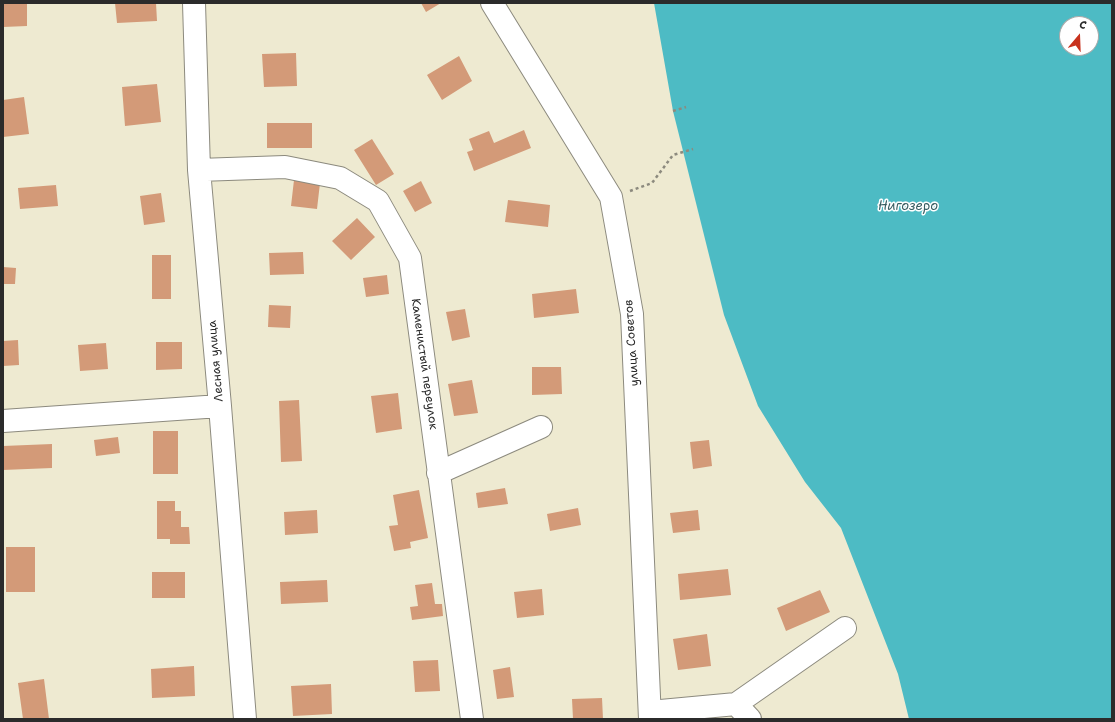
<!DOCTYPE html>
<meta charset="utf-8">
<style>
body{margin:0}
#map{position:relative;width:1115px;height:722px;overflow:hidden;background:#eeead1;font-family:"Shantell Sans",sans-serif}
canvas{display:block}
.frame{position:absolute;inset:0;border:4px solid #2b2b2b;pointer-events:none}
.north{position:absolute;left:1059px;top:16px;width:40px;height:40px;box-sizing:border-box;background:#fff;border:1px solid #aaa;border-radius:50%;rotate:19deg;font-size:11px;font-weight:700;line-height:16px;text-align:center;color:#2b2b2b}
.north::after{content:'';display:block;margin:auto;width:14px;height:18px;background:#c8321e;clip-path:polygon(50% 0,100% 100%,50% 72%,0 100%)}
</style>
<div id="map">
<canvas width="1115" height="722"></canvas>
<div class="frame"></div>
<div class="north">С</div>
</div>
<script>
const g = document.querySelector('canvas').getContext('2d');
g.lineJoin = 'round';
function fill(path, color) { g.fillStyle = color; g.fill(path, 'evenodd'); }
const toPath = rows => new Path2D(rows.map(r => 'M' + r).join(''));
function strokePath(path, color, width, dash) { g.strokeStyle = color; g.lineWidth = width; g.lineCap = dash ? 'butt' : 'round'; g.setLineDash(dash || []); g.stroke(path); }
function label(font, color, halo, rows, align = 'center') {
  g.font = font + ' "Shantell Sans",sans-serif'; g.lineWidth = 3; g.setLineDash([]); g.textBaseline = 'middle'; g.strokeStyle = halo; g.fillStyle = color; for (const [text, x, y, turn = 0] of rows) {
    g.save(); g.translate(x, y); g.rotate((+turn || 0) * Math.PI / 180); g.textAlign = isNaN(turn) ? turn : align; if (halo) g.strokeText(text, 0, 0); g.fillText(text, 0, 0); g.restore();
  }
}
fill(toPath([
 [654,3,1112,3,1112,719,909,719,898,674,841,528,805,482,758,406,724,315,673,111],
 [1067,24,1091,24,1091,48,1067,48]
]), '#4dbbc4');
fill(toPath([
 [3,3,27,3,27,26,3,27],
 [115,3,156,3,157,21,117,23],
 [421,3,441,3,426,12],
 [296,53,297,86,264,87,262,54],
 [459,56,472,81,442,100,427,75],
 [157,84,161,122,125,126,122,87],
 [24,97,29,134,3,137,3,100],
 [267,123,312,123,312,148,267,148],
 [524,130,531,148,474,171,467,152,473,150,469,139,489,131,494,143],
 [372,139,394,174,376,185,354,150],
 [294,180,320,183,317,209,291,206],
 [421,181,432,203,415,212,403,191],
 [56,185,58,206,20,209,18,188],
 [161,193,165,222,144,225,140,196],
 [508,200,550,205,548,227,505,222],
 [357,218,375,237,351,260,332,241],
 [303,252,304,274,270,275,269,253],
 [152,255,171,255,171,299,152,299],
 [3,267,16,268,15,284,3,284],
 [387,275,389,294,366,297,363,278],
 [576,289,579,313,534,318,532,294],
 [269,305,291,306,290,328,268,327],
 [465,309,470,337,452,341,446,312],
 [18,340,19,365,3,366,3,341],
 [156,342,182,342,182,369,156,370],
 [106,343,108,369,80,371,78,345],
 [532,367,561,367,562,394,532,395],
 [472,380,478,413,454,416,448,384],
 [398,393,402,429,376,433,371,396],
 [299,400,302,461,281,462,279,401],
 [153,431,178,431,178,474,153,474],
 [118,437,120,453,96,456,94,440],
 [709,440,712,466,693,469,690,442],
 [52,444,52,468,3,470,3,446],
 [505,488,508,504,478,508,476,493],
 [419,490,428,538,410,542,411,548,394,551,389,526,398,525,393,495],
 [157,501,175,501,175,511,181,511,181,527,189,527,190,544,170,544,170,539,157,539],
 [578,508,581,525,550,531,547,514],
 [317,510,318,533,285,535,284,512],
 [698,510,700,530,673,533,670,513],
 [6,547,35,547,35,592,6,592],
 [728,569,731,595,680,600,678,574],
 [152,572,185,572,185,598,152,598],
 [327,580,328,602,281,604,280,582],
 [432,583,435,604,442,604,443,616,412,620,410,607,418,606,415,585],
 [542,589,544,615,517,618,514,592],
 [820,590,830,612,786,631,777,608],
 [707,634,711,666,678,670,673,639],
 [438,660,440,691,415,692,413,661],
 [194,666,195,696,152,698,151,669],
 [510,667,514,697,497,699,493,670],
 [44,679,49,719,23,719,18,683],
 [331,684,332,714,293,716,291,686],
 [602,698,603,719,573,719,572,699]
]), '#d39a78');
const minor = toPath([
 [194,3,199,170,220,406,245,719],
 [199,170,285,167,340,178,378,201,410,258,472,719],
 [3,421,220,406],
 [438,473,541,427],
 [736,704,750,719],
 [650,712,736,704,845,628]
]);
const major = toPath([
 [492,3,611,197,632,314,650,719]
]);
strokePath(minor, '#8c8a7e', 24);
strokePath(major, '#8c8a7e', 24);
strokePath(toPath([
 [673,111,686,107],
 [630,191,652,183,673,155,693,149]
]), '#8c8a7e', 2.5, [3, 3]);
strokePath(minor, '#fff', 22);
strokePath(major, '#fff', 22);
label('12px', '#2b2b2b', '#fff', [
 ["улица Советов",632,343,-94],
 ["Лесная улица",216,361,-95],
 ["Каменистый переулок",424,364,82]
]);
label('italic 13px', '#375d61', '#fff', [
 ["Нигозеро",908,207]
]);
</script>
